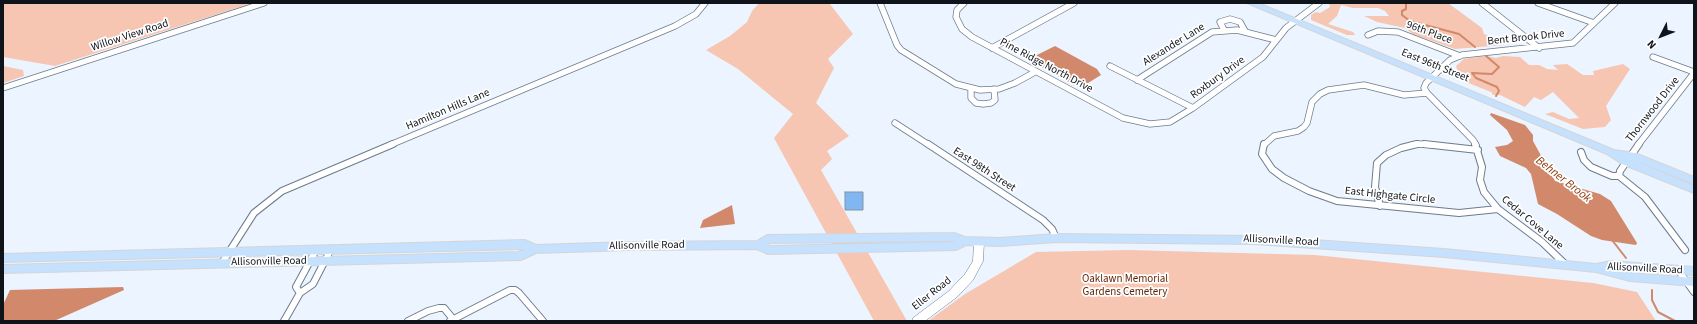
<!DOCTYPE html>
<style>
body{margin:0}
#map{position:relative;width:1697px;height:324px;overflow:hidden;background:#ebf4ff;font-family:"Source Sans 3",sans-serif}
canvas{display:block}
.frame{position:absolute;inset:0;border:4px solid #0f141a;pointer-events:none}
.north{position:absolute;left:1641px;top:16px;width:40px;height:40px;-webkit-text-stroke:3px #fff;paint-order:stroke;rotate:228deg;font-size:11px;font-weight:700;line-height:16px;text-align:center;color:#0f141a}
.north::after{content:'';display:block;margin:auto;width:14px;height:18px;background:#0f141a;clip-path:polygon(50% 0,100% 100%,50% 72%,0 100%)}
</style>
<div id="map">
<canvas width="1697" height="324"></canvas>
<div class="frame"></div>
<div class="north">N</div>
</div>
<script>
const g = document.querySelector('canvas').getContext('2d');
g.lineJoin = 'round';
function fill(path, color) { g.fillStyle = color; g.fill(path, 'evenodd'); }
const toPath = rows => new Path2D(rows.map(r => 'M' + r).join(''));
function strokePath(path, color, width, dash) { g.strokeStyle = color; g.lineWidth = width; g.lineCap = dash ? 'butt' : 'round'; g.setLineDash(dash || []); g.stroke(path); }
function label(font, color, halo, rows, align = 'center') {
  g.font = font + ' "Source Sans 3",sans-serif'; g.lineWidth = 3.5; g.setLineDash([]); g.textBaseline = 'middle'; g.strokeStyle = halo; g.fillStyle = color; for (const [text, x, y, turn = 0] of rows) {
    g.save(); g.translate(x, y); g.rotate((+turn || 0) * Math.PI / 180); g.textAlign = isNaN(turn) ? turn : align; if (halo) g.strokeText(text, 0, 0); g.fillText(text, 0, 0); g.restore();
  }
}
fill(toPath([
 [3,3,252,3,55,66,3,57],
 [759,3,831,3,830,4,853,34,828,59,834,68,816,103,849,136,827,151,832,159,821,170,907,321,874,321,774,138,793,114,738,69,706,50,730,36,747,22,752,11],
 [1329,3,1448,3,1482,28,1484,34,1501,41,1504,45,1455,49,1413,34,1405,28,1377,22,1364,16,1389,16,1385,11,1378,8,1353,8,1341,5,1337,16,1328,24,1353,32,1355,35,1347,35,1311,20,1311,15,1316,12,1320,13,1330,7],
 [1486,56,1496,58,1503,56,1520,57,1529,65,1539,65,1547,69,1558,70,1553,65,1567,64,1583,75,1594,75,1593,71,1623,64,1630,69,1606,106,1611,120,1605,127,1583,129,1545,114,1553,112,1569,119,1579,118,1553,92,1541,100,1534,97,1525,107,1500,95,1493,95,1491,92,1461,80,1456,66,1464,59],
 [3,66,23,70,24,76,3,83],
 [1128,250,1315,255,1593,283,1637,292,1656,321,928,321,965,294,1036,252]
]), '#f7c6b2');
fill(toPath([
 [1055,46,1097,69,1101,75,1080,88,1034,63,1033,58,1037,55],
 [1491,113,1525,125,1533,135,1533,141,1555,181,1600,194,1611,201,1637,243,1636,245,1602,240,1591,236,1557,214,1538,204,1531,174,1526,168,1500,156,1495,147,1507,145,1513,141,1507,130,1490,115],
 [732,205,735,224,700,228,703,220],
 [123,287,124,290,54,321,3,321,3,305,10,290]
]), '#d1886b');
strokePath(toPath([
 [1406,3,1406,9,1402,11,1402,15,1410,21,1459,34,1475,47],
 [1486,56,1499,67,1492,74,1472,73,1476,78,1497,87,1499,91,1496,96],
 [1612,240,1626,258],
 [1652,290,1652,300,1658,312,1675,321]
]), '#d1886b', 2);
const building = toPath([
 [845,192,863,192,863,210,845,210,845,192]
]);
fill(building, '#81b7f0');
strokePath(building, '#8593a3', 1);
const streetFar1 = toPath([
 [880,3,897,45,901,50,956,84,980,90,999,89,1015,83,1035,72],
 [964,3,957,10,956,17,962,29,972,37,1123,118,1150,124,1170,122,1193,108,1263,57,1286,28,1319,3],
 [1482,3,1539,48],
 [1538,3,1594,23],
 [1224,30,1220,22,1230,19,1240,22,1245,31],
 [1368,35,1378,31,1398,32,1460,56],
 [992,48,1074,3],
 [1653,57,1694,72],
 [1110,66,1193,108],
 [1137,80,1212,32,1237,30,1276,40],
 [3,88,264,3],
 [971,88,971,98,976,103,983,104,991,103,995,100,994,89],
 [895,123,929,145],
 [390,145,675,26,696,14,705,3],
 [1264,145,1274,136,1298,131,1304,127,1307,123,1312,102,1320,94,1328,90,1364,85,1404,95,1427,93],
 [1412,145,1419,144,1434,145],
 [1476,145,1473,140,1427,93,1424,88,1426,83,1450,60,1462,55,1573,43,1615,3],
 [1638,145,1694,73]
]);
const street = toPath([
 [928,144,1043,220,1052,229,1056,238],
 [1264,144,1262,154,1272,169,1284,178,1309,191,1337,201,1459,213,1498,209],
 [1424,144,1478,150],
 [1475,144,1482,167,1480,180,1484,192,1498,209,1542,242,1566,265],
 [1581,152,1584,160,1591,167,1612,176,1619,176,1645,197,1685,250],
 [1619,176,1620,171,1639,144],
 [1380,206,1375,187,1377,163,1386,155,1401,148,1417,144],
 [222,263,254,213,282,191,393,144],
 [1678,270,1694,292],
 [300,293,296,287,316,250],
 [284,321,300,293,313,284,331,249],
 [408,321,428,311,439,308,444,308,453,319],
 [450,321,510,290,515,290,519,293,543,321]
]);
const secondary = toPath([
 [979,238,983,240,984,242,983,261,973,280,957,297,925,321,912,321,913,318,949,291,965,274,973,261,974,242,975,240,979,238]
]);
const primary = toPath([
 [1247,3,1258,3,1614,150,1635,153,1694,177,1694,184,1626,157,1694,186,1694,193,1622,164,1607,154,1247,3],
 [954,233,965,237,1000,238,1056,234,1255,236,1444,249,1596,264,1611,261,1694,267,1694,275,1618,270,1630,273,1694,278,1694,286,1630,281,1596,272,1444,257,1255,244,1056,242,1000,246,966,245,956,250,768,254,757,249,630,250,536,253,521,260,3,273,3,265,519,252,525,249,3,262,3,254,525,240,536,245,630,242,757,241,767,235,954,233],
 [953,241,955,242,770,246,767,245,769,243,953,241]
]);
strokePath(streetFar1, '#6d7b8b', 7);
strokePath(street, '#6d7b8b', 8);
strokePath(secondary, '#6d7b8b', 1);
strokePath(primary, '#d4d5d6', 2);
strokePath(streetFar1, '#fff', 5.5);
strokePath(street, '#fff', 6);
fill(secondary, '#fff');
fill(primary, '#c6e1fd');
label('11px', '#0f141a', '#fff', [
 ["96th Place",1429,33,20],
 ["Willow View Road",130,36,-18],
 ["Bent Brook Drive",1526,38,-6],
 ["Alexander Lane",1174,45,-32],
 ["Pine Ridge North Drive",1046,66,28],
 ["East 96th Street",1435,66,22],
 ["Roxbury Drive",1218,78,-36],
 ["Hamilton Hills Lane",448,110,-23],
 ["Thornwood Drive",1653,110,-52],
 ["East 98th Street",984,170,33],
 ["East Highgate Circle",1390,196,6],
 ["Cedar Cove Lane",1532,223,40],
 ["Allisonville Road",1281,241,3],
 ["Allisonville Road",647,246,-1],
 ["Allisonville Road",269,262,-1],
 ["Allisonville Road",1645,269,3],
 ["Eller Road",932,294,-38]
]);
label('11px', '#601f00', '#fff', [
 ["Oaklawn Memorial",1125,280],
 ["Gardens Cemetery",1125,293]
]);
label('italic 12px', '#8a3303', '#fff', [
 ["Behner Brook",1563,180,38]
]);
</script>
